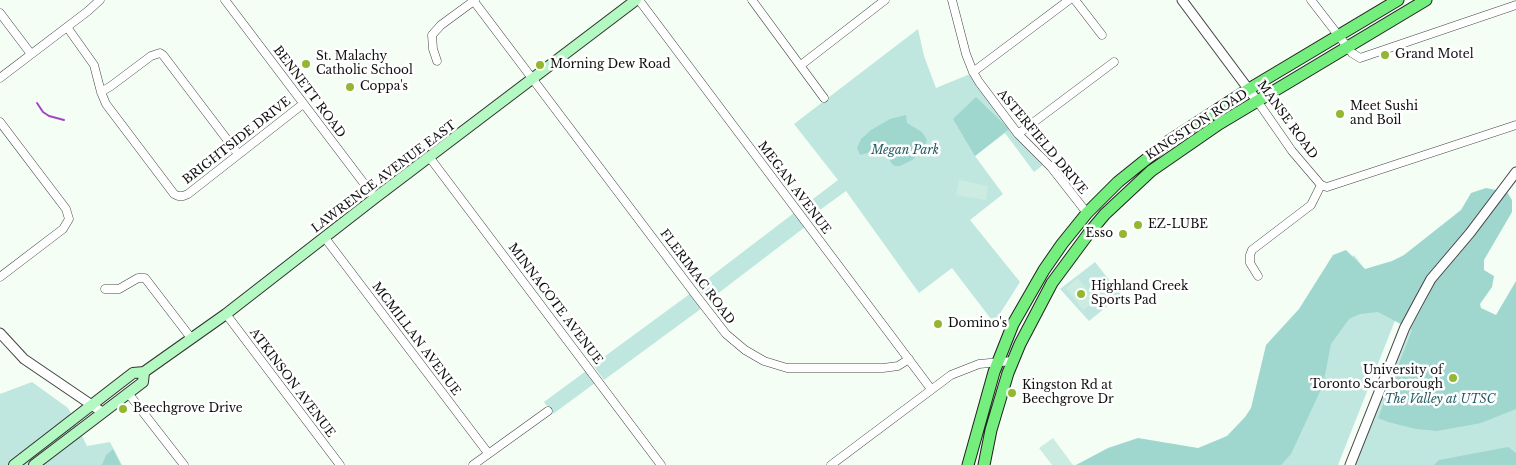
<!DOCTYPE html>
<style>
body{margin:0}
canvas{display:block;background:#f4fef5}
</style>
<canvas width="1516" height="465"></canvas>
<script>
const g = document.querySelector('canvas').getContext('2d');
g.lineJoin = 'round';
function fill(path, color) { g.fillStyle = color; g.fill(path, 'evenodd'); }
const toPath = rows => new Path2D(rows.map(r => 'M' + r).join(''));
function strokePath(path, color, width, dash) { g.strokeStyle = color; g.lineWidth = width; g.lineCap = dash ? 'butt' : 'round'; g.setLineDash(dash || []); g.stroke(path); }
function label(font, color, halo, rows, align = 'center') {
  g.font = font + ' "Libre Baskerville",serif'; g.lineWidth = 5; g.setLineDash([]); g.textBaseline = 'middle'; g.strokeStyle = halo; g.fillStyle = color; for (const [text, x, y, turn = 0] of rows) {
    g.save(); g.translate(x, y); g.rotate((+turn || 0) * Math.PI / 180); g.textAlign = isNaN(turn) ? turn : align; if (halo) g.strokeText(text, 0, 0); g.fillText(text, 0, 0); g.restore();
  }
}
fill(toPath([
 [918,29,924,56,936,88,970,74,1009,129,1043,165,1034,172,1005,133,975,156,1003,194,970,220,1020,282,994,323,952,268,919,293,846,191,809,218,801,208,838,180,794,124],
 [794,213,805,227,708,301,697,287],
 [1354,255,1398,313,1338,465,1098,465,1219,454,1257,433,1288,336],
 [1095,262,1121,295,1089,321,1060,289],
 [691,293,702,308,604,380,593,365],
 [1403,316,1516,319,1516,465,1346,465],
 [586,371,595,383,553,414,544,402],
 [32,382,68,408,87,446,110,442,122,465,0,465,0,394]
]), '#bfe7df');
fill(toPath([
 [976,97,1009,129,975,156,953,119],
 [906,115,907,123,922,132,927,140,924,150,912,160,900,166,895,166,891,163,889,157,883,153,875,151,860,155,857,148,861,139,871,130,890,119],
 [1486,188,1507,192,1512,200,1512,212,1484,260,1484,270,1494,276,1492,287,1480,304,1481,308,1496,315,1516,281,1516,409,1481,423,1437,431,1416,429,1388,422,1378,418,1412,330,1378,312,1360,314,1349,319,1331,344,1323,385,1291,454,1281,465,1076,465,1108,448,1138,438,1198,448,1227,436,1245,417,1251,408,1266,345,1299,309,1333,255,1346,250,1365,269,1392,261,1404,255,1461,210,1471,193],
 [1508,447,1516,453,1516,465,1434,465,1439,460],
 [113,449,121,465,102,465,106,455]
]), '#9fd7cf');
fill(toPath([
 [959,180,988,186,986,200,956,195],
 [1078,278,1096,300,1083,310,1066,288],
 [1053,438,1073,465,1052,465,1039,448]
]), '#cdece1');
strokePath(toPath([
 [37,103,43,112,49,116,64,120]
]), '#a048c4', 2);
const minor = toPath([
 [225,0,375,198],
 [473,0,698,298,726,334,745,350,764,361,787,368,883,368,898,366,909,359],
 [639,0,931,389],
 [752,0,824,98],
 [952,0,966,54,973,72,979,82,1018,134,1051,167,1087,213],
 [1075,0,1102,35],
 [1311,0,1352,53,1360,58,1516,5],
 [0,13,31,54],
 [67,27,94,65,101,92,106,104,174,194,178,196,183,196,188,194,303,104],
 [437,61,433,49,432,35,441,25,475,0],
 [801,65,885,0],
 [973,72,1069,0],
 [0,78,88,11,100,0],
 [101,92,111,86,151,56,160,53,163,55,238,154],
 [1258,102,1292,151,1321,185,1327,187,1516,125],
 [0,122,66,209,69,219,63,229,0,277],
 [1018,134,1114,62],
 [430,158,661,465],
 [325,238,488,453],
 [1258,276,1250,263,1250,255,1252,250,1311,205,1321,185],
 [105,289,119,289,138,278,145,278,191,338],
 [226,314,340,465],
 [128,393,184,465],
 [473,465,548,411],
 [831,465,951,375,979,364,1012,361]
]);
const tertiary = toPath([
 [1182,0,1258,102],
 [0,333,24,359,102,412],
 [1350,465,1405,327,1420,299,1431,279,1470,233,1516,172]
]);
const secondary = toPath([
 [14,465,133,373,144,372,226,314,375,198,636,0],
 [34,465,143,382,144,372]
]);
const primary = toPath([
 [968,465,994,372,1013,324,1044,270,1062,244,1087,213,1118,182,1169,141,1249,89,1398,0],
 [984,465,991,430,1008,373,1020,344,1052,283,1089,233,1105,214,1151,171,1219,124,1426,0]
]);
strokePath(minor, '#434343', 9);
strokePath(tertiary, '#434343', 11);
strokePath(secondary, '#323232', 12);
strokePath(primary, '#212121', 13);
strokePath(minor, '#fff', 8);
strokePath(tertiary, '#fff', 9);
strokePath(secondary, '#b4f9c2', 10);
strokePath(primary, '#74ee7c', 11);
for (const [x, y, r, color] of [
 [1385,55,5,"#94b731"],
 [306,64,5,"#94b731"],
 [540,65,5,"#94b731"],
 [350,87,5,"#94b731"],
 [1340,114,5,"#94b731"],
 [1138,225,5,"#94b731"],
 [1123,234,5,"#94b731"],
 [1081,294,5,"#94b731"],
 [938,324,5,"#94b731"],
 [1453,378,5,"#94b731"],
 [1012,393,5,"#94b731"],
 [123,409,5,"#94b731"]
]) { const dot = new Path2D(); dot.arc(x, y, r, 0, 2 * Math.PI); g.fillStyle = color; g.fill(dot); strokePath(dot, '#fff', 2); }
label('12px', '#101010', '#fff', [
 ["Grand Motel",1395,55],
 ["St. Malachy",316,57],
 ["Catholic School",316,71],
 ["Morning Dew Road",550,65],
 ["Coppa's",360,87],
 ["Meet Sushi",1350,107],
 ["and Boil",1350,121],
 ["EZ-LUBE",1148,225],
 ["Esso",1113,234,"right"],
 ["Highland Creek",1091,287],
 ["Sports Pad",1091,301],
 ["Domino's",948,324],
 ["University of",1443,371,"right"],
 ["Toronto Scarborough",1443,385,"right"],
 ["Kingston Rd at",1022,386],
 ["Beechgrove Dr",1022,400],
 ["Beechgrove Drive",133,409]
], 'left');
label('12px', '#101010', '#fff', [
 ["BENNETT ROAD",309,92,53],
 ["MANSE ROAD",1287,120,54],
 ["KINGSTON ROAD",1197,125,-33],
 ["BRIGHTSIDE DRIVE",237,141,-38],
 ["ASTERFIELD DRIVE",1042,142,50],
 ["LAWRENCE AVENUE EAST",384,177,-37],
 ["MEGAN AVENUE",794,188,53],
 ["FLERIMAC ROAD",697,277,53],
 ["MINNACOTE AVENUE",555,304,53],
 ["MCMILLAN AVENUE",416,339,53],
 ["ATKINSON AVENUE",292,383,53]
]);
label('italic 12px', '#245d64', '#fff', [
 ["Megan Park",905,151],
 ["The Valley at UTSC",1440,400]
]);
</script>
